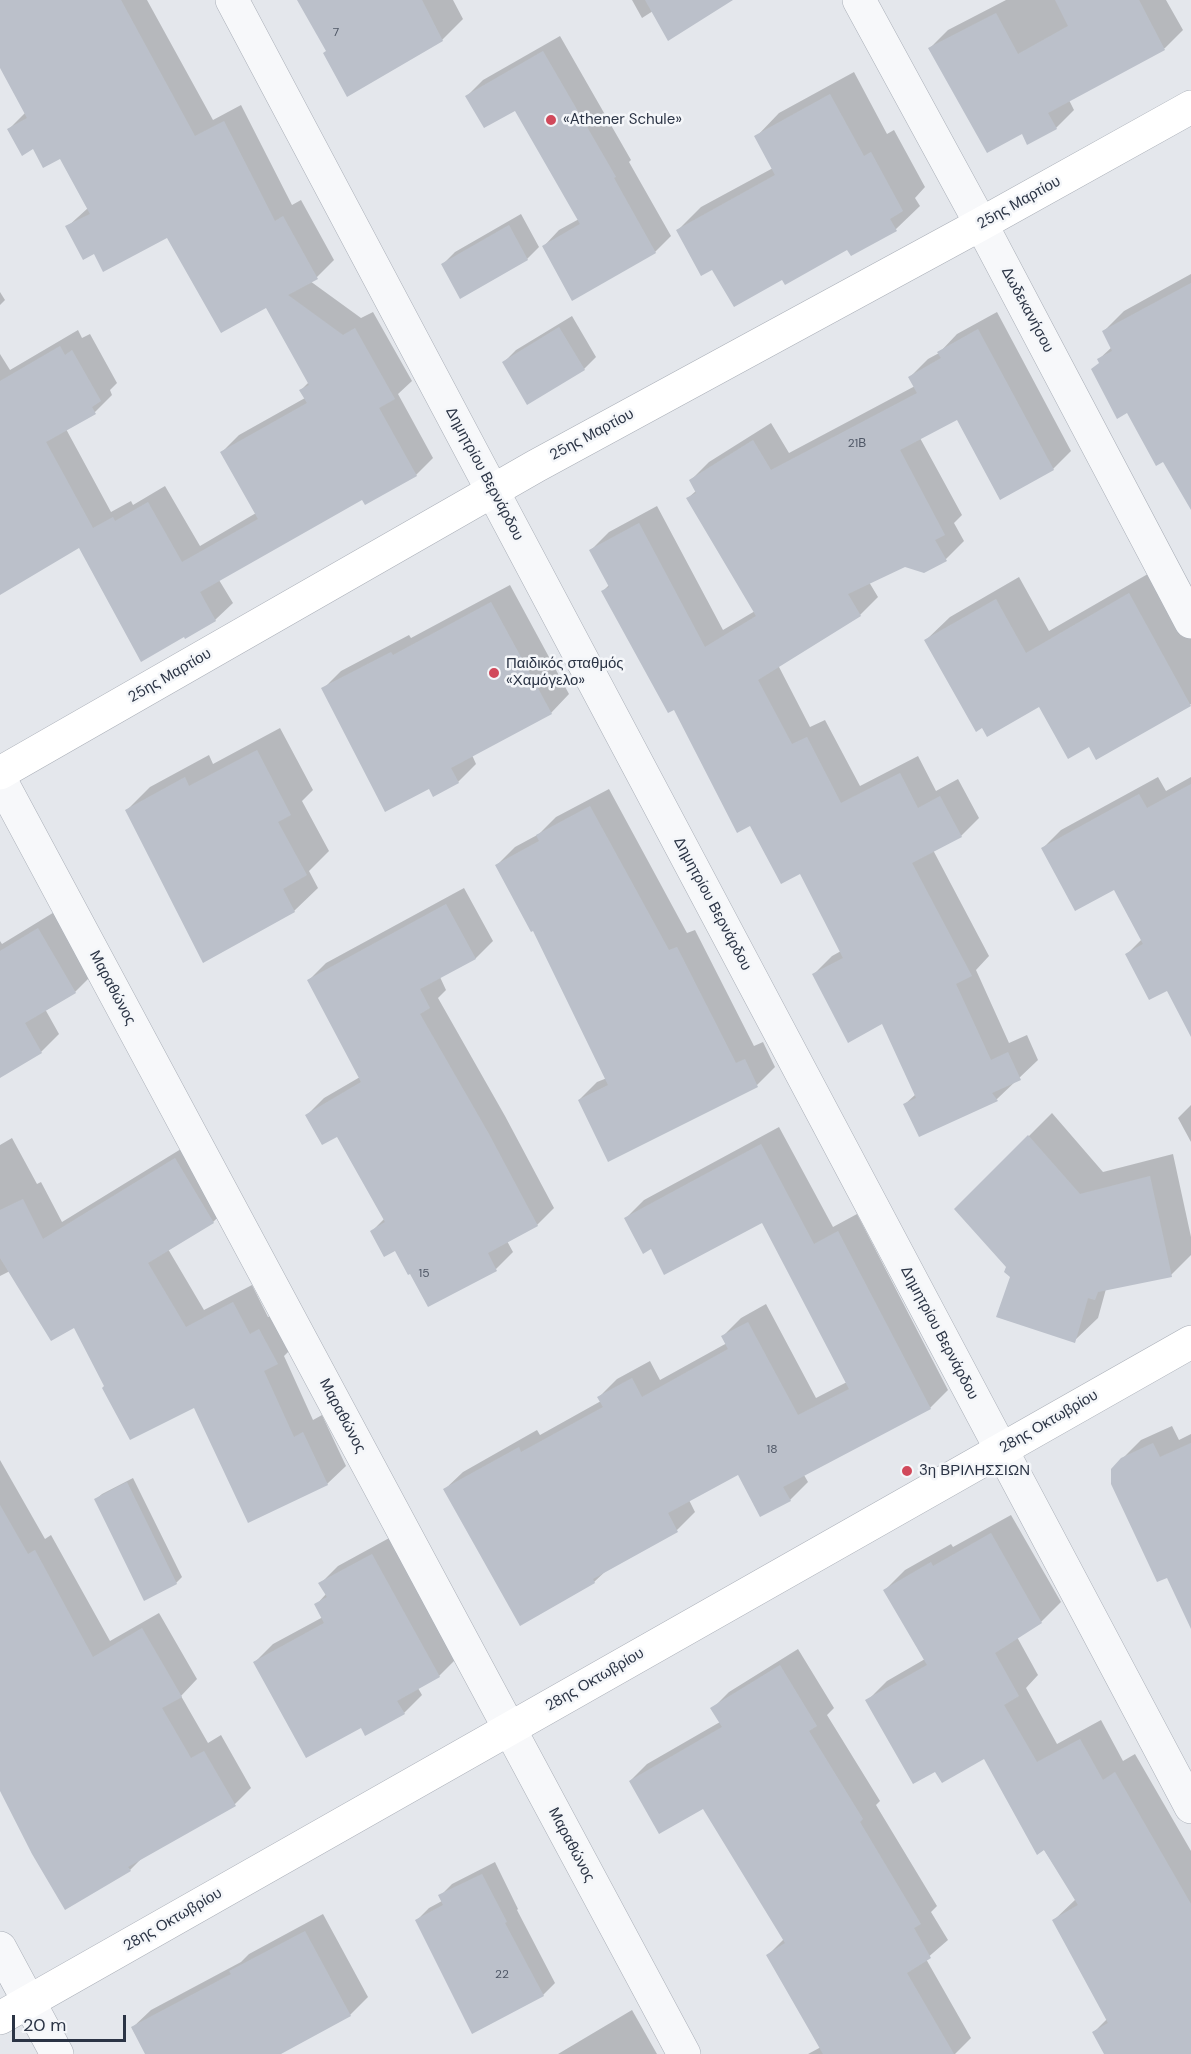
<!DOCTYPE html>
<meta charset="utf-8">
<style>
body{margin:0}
#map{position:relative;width:1191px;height:2054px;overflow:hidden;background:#e4e7ec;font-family:"DM Sans",sans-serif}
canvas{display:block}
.scale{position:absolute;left:12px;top:2015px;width:114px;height:27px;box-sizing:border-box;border:3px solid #2b3445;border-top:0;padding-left:8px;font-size:18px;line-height:21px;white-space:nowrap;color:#2b3445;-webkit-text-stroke:4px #f4f6f9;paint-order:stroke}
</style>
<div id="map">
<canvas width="1191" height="2054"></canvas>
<div class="scale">20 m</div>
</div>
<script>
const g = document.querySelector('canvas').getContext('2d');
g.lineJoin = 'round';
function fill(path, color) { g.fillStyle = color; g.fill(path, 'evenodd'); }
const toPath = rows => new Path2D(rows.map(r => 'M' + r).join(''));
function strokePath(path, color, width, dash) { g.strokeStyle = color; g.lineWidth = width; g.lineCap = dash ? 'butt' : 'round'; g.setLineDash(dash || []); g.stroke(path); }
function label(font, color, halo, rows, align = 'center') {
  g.font = font + ' "DM Sans",sans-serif'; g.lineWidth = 5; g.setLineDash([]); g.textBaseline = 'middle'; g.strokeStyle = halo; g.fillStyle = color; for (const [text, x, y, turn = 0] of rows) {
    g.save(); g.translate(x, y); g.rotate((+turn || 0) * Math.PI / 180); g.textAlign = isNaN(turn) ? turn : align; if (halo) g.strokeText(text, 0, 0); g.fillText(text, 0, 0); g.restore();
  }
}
fill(toPath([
 [0,0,147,0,213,120,241,105,292,205,301,200,334,260,317,277,310,281,361,318,373,312,412,381,398,394,433,458,416,475,363,498,219,580,233,603,215,620,80,546,0,593,0,354,10,370,78,330,82,338,90,334,117,383,110,390,112,395,95,412,66,429,111,512,131,501,133,505,165,486,200,546,256,513,222,452,239,435,305,398,301,390,309,382,267,306,168,236,95,252,67,227,88,208,61,157,33,147,9,129,26,112,0,65],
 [298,0,453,0,463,19,442,40,327,51],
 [632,0,730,0,653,11,642,18],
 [1006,0,1166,0,1183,30,1165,48,1069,100,1074,110,1056,128,1022,132,930,48,948,30],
 [560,36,631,160,629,162,671,236,655,252,544,246,559,230,579,219,515,109,467,96,483,80],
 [854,72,887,134,894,130,925,187,915,198,920,206,896,229,852,254,848,248,783,278,713,268,678,230,701,207,773,168,756,137,779,113],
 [521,214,539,247,527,259,443,264,455,252],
 [1191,274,1191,507,1164,460,1099,359,1112,347,1104,331,1124,311],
 [0,292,5,300,0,305],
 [997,312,1071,451,1053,469,958,418,920,438,962,515,954,523,964,541,946,559,905,565,869,582,878,597,860,615,778,665,810,727,825,720,860,786,918,756,936,791,958,779,979,818,961,836,933,850,989,956,976,970,1009,1043,1027,1035,1038,1060,997,1099,919,1135,905,1104,916,1094,883,1022,814,974,832,956,841,951,800,872,751,824,674,708,603,591,609,585,591,550,609,532,657,506,723,630,755,611,688,498,697,490,691,480,709,462,771,423,789,453,915,386,910,377,928,359,939,353,957,334],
 [572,316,596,357,584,369,504,362,516,350],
 [1153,571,1191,639,1191,704,1097,758,1090,745,1040,705,926,640,950,617,1019,577,1049,631],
 [510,585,569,694,551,713,472,755,476,764,458,782,430,787,323,689,341,671,409,635,411,638],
 [280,728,313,790,302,801,329,851,309,871,318,888,294,911,126,811,150,787,209,755,213,764],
 [1158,777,1166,791,1191,777,1191,988,1167,989,1127,954,1142,939,1115,888,1043,848,1061,830],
 [609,789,687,933,695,930,754,1046,763,1042,775,1067,757,1085,609,1160,579,1100,597,1082,607,1078,534,929,497,865,515,847,539,834,556,817],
 [464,888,493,941,476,958,440,977,446,990,438,998,505,1116,554,1208,537,1225,507,1241,513,1252,496,1269,396,1249,372,1231,385,1218,338,1134,307,1115,324,1098,360,1077,309,980,326,963],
 [56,911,93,974,75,992,45,1009,59,1034,41,1052,0,1077,0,941,2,944],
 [1191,1105,1191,1142,1178,1118],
 [1052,1113,1103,1172,1173,1154,1191,1237,1191,1255,1171,1275,1106,1289,1098,1318,1074,1341,1012,1276,1007,1266,956,1209],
 [779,1127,833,1227,857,1214,948,1390,930,1408,804,1475,808,1482,790,1500,738,1473,689,1500,695,1512,677,1530,608,1569,594,1582,444,1490,463,1472,537,1430,540,1435,601,1401,599,1397,617,1379,650,1361,660,1380,727,1343,723,1336,741,1318,766,1304,816,1398,847,1382,763,1221,652,1247,626,1218,644,1200],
 [12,1138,37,1184,41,1182,62,1222,194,1141,232,1204,213,1222,168,1249,204,1310,252,1285,268,1317,278,1312,295,1345,284,1356,313,1420,322,1415,346,1466,327,1484,195,1405,105,1386,74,1326,10,1271,0,1276,0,1145],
 [1172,1426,1179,1440,1191,1434,1191,1616,1122,1459,1141,1440],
 [0,1460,45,1539,51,1535,110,1641,159,1613,197,1679,181,1696,208,1743,221,1735,251,1788,235,1804,142,1858,130,1870,0,1790],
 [133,1478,182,1577,176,1583,96,1499,102,1494],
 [1011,1515,1061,1602,1041,1622,1017,1637,1038,1675,1026,1688,1057,1744,1101,1720,1123,1761,1135,1754,1191,1851,1191,2054,1105,2054,1094,2032,1107,2019,1054,1920,1076,1899,984,1757,936,1770,867,1701,887,1681,925,1659,885,1590,905,1570,951,1544,953,1547],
 [391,1537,457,1658,439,1676,418,1688,422,1695,404,1713,362,1726,255,1662,273,1644,323,1617,316,1605,326,1594,320,1584,338,1566],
 [798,1649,834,1708,827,1715,880,1801,876,1805,937,1906,931,1912,948,1940,926,1959,971,2038,955,2054,808,2054,821,2047,768,1955,784,1939,703,1806,630,1781,647,1764,720,1722,712,1709,729,1692],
 [495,1862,518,1909,517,1910,555,1983,543,1995,417,1920,429,1908,442,1901,440,1896,452,1884],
 [323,1914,368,1997,350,2015,277,2054,146,2054,132,2028,151,2010,241,1962,249,1954],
 [632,2010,657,2054,558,2054]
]), '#0003');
fill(toPath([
 [0,0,121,0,195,136,224,121,275,221,283,216,318,279,288,295,343,335,355,328,395,399,379,408,417,476,365,505,362,500,200,592,216,621,185,639,184,637,141,662,79,548,0,595,0,381,60,346,65,355,72,350,101,401,92,407,96,414,46,442,93,528,113,517,115,521,148,502,182,562,258,519,220,452,307,403,299,390,309,385,266,308,221,333,167,238,103,272,94,254,83,260,65,226,90,214,60,159,43,168,33,149,22,156,7,129,27,118,0,68],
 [297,0,422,0,443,41,347,97,323,53,326,51],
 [645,0,733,0,668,41],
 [1055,0,1139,0,1165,50,1048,113,1057,129,1027,145,1022,134,987,153,928,48,996,13,1018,54,1068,26],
 [543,51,616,177,614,178,656,253,572,301,542,246,580,224,515,111,484,128,465,96],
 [830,94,864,156,871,152,903,211,890,219,897,231,851,256,847,250,785,285,782,280,734,307,712,270,701,276,676,230,775,175,754,136],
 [509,225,528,260,460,299,441,264],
 [1191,283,1191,510,1163,462,1156,466,1127,413,1117,419,1091,369,1099,363,1097,359,1112,351,1102,331],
 [559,327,585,370,527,405,502,362],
 [978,329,1054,470,1000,500,957,420,900,450,945,535,935,540,947,561,924,573,905,567,848,594,861,616,758,680,792,744,807,737,841,803,900,773,918,808,940,796,962,837,912,863,972,976,956,984,991,1060,1008,1052,1021,1080,992,1093,998,1101,919,1137,903,1104,916,1098,882,1024,848,1043,812,974,843,958,800,874,781,884,750,826,737,833,674,710,668,713,601,591,609,587,589,550,639,523,705,647,756,616,686,498,696,493,689,480,753,440,771,470,917,393,908,377,941,358,937,352],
 [1129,593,1191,706,1096,760,1089,747,1068,759,1039,707,987,737,982,728,976,732,924,640,996,599,1026,653],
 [491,602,552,714,451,768,459,783,433,797,429,789,385,812,321,688,391,652,393,655],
 [257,750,291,815,278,822,307,875,283,889,295,912,203,963,125,810,185,777,189,786],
 [1191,784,1191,1037,1167,991,1149,1000,1125,954,1143,944,1114,890,1075,911,1041,848,1139,794,1147,808],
 [590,806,669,950,677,947,736,1063,745,1059,758,1087,608,1162,578,1100,608,1085,533,931,531,932,495,865,539,841,536,835],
 [446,904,476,959,420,989,430,1008,420,1014,489,1134,538,1226,488,1253,497,1271,428,1307,410,1274,408,1275,395,1251,384,1257,370,1231,385,1222,337,1137,322,1145,305,1115,361,1082,307,980],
 [38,928,76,993,25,1023,42,1053,0,1078,0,951],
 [1028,1135,1080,1194,1150,1176,1172,1277,1098,1292,1095,1300,1088,1298,1075,1343,996,1317,1010,1277,1004,1272,1006,1267,954,1209],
 [761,1144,814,1244,838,1231,931,1409,783,1487,791,1501,760,1517,738,1475,668,1513,678,1532,593,1579,595,1583,520,1626,443,1489,519,1447,521,1452,603,1407,597,1397,632,1378,642,1397,728,1349,721,1336,748,1322,798,1415,849,1389,762,1223,664,1275,651,1249,643,1254,624,1218],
 [175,1158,214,1223,148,1263,186,1327,233,1302,250,1334,259,1329,278,1364,264,1371,294,1437,303,1432,328,1485,248,1523,194,1408,130,1440,102,1388,104,1386,74,1328,51,1341,0,1258,0,1210,23,1199,43,1239],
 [1153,1443,1160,1457,1191,1443,1191,1629,1167,1578,1157,1582,1111,1484,1111,1469,1121,1458],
 [127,1482,177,1584,144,1601,94,1499],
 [0,1505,28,1554,35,1550,93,1657,142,1628,182,1697,162,1708,191,1758,204,1751,236,1806,128,1867,131,1871,65,1910,32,1854,0,1791],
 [991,1533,1042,1623,995,1653,1019,1696,1004,1705,1037,1762,1080,1739,1103,1780,1115,1772,1191,1904,1191,2054,1104,2054,1092,2032,1108,2023,1052,1920,1078,1905,1044,1850,1037,1855,984,1759,942,1783,935,1772,913,1784,865,1700,927,1665,883,1590,931,1562,933,1566],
 [372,1554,440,1677,397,1701,405,1714,365,1736,361,1728,306,1758,253,1662,324,1623,314,1604,327,1597,318,1583],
 [780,1665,817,1726,809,1731,863,1819,860,1822,921,1924,914,1928,931,1958,907,1973,954,2054,823,2054,766,1955,785,1943,703,1809,659,1834,629,1781,722,1727,710,1708],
 [482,1874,507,1922,505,1923,544,1996,472,2034,415,1920,443,1905,438,1895],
 [305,1931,351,2016,281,2054,145,2054,131,2027,231,1974,229,1971]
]), '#bbc0ca');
const street = toPath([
 [232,0,1191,1807],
 [859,0,981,224,1191,622],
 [0,779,684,2054],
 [0,1948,57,2054]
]);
const secondary = toPath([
 [0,773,536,466,981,224,1191,107],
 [0,2018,1191,1342]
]);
strokePath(street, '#a9aeb7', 34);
strokePath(secondary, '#a9aeb7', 34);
strokePath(street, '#f7f8fa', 33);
strokePath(secondary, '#fff', 33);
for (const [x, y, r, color] of [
 [551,120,6,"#d1495b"],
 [494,673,6,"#d1495b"],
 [907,1471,6,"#d1495b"]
]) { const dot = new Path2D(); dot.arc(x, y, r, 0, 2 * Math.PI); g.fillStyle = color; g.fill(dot); strokePath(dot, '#f4f6f9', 2); }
label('12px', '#4f5766', null, [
 ["7",336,33],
 ["21Β",857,444],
 ["15",424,1274],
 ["18",772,1450],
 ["22",502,1975]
]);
label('15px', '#2b3445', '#f4f6f9', [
 ["«Athener Schule»",563,120],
 ["Παιδικός σταθμός",506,664],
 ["«Χαμόγελο»",506,681],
 ["3η ΒΡΙΛΗΣΣΙΩΝ",919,1471]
], 'left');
label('15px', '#2b3445', '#f4f6f9', [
 ["25ης Μαρτίου",1019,203,-29],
 ["Δωδεκανήσου",1027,310,62],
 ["25ης Μαρτίου",592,435,-28],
 ["Δημητρίου Βερνάρδου",484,474,62],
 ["25ης Μαρτίου",170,676,-30],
 ["Δημητρίου Βερνάρδου",712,904,62],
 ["Μαραθώνος",112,988,62],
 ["Δημητρίου Βερνάρδου",939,1333,62],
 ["Μαραθώνος",342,1416,62],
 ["28ης Οκτωβρίου",1049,1422,-30],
 ["28ης Οκτωβρίου",595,1680,-30],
 ["Μαραθώνος",571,1845,62],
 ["28ης Οκτωβρίου",173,1920,-30]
]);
</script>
